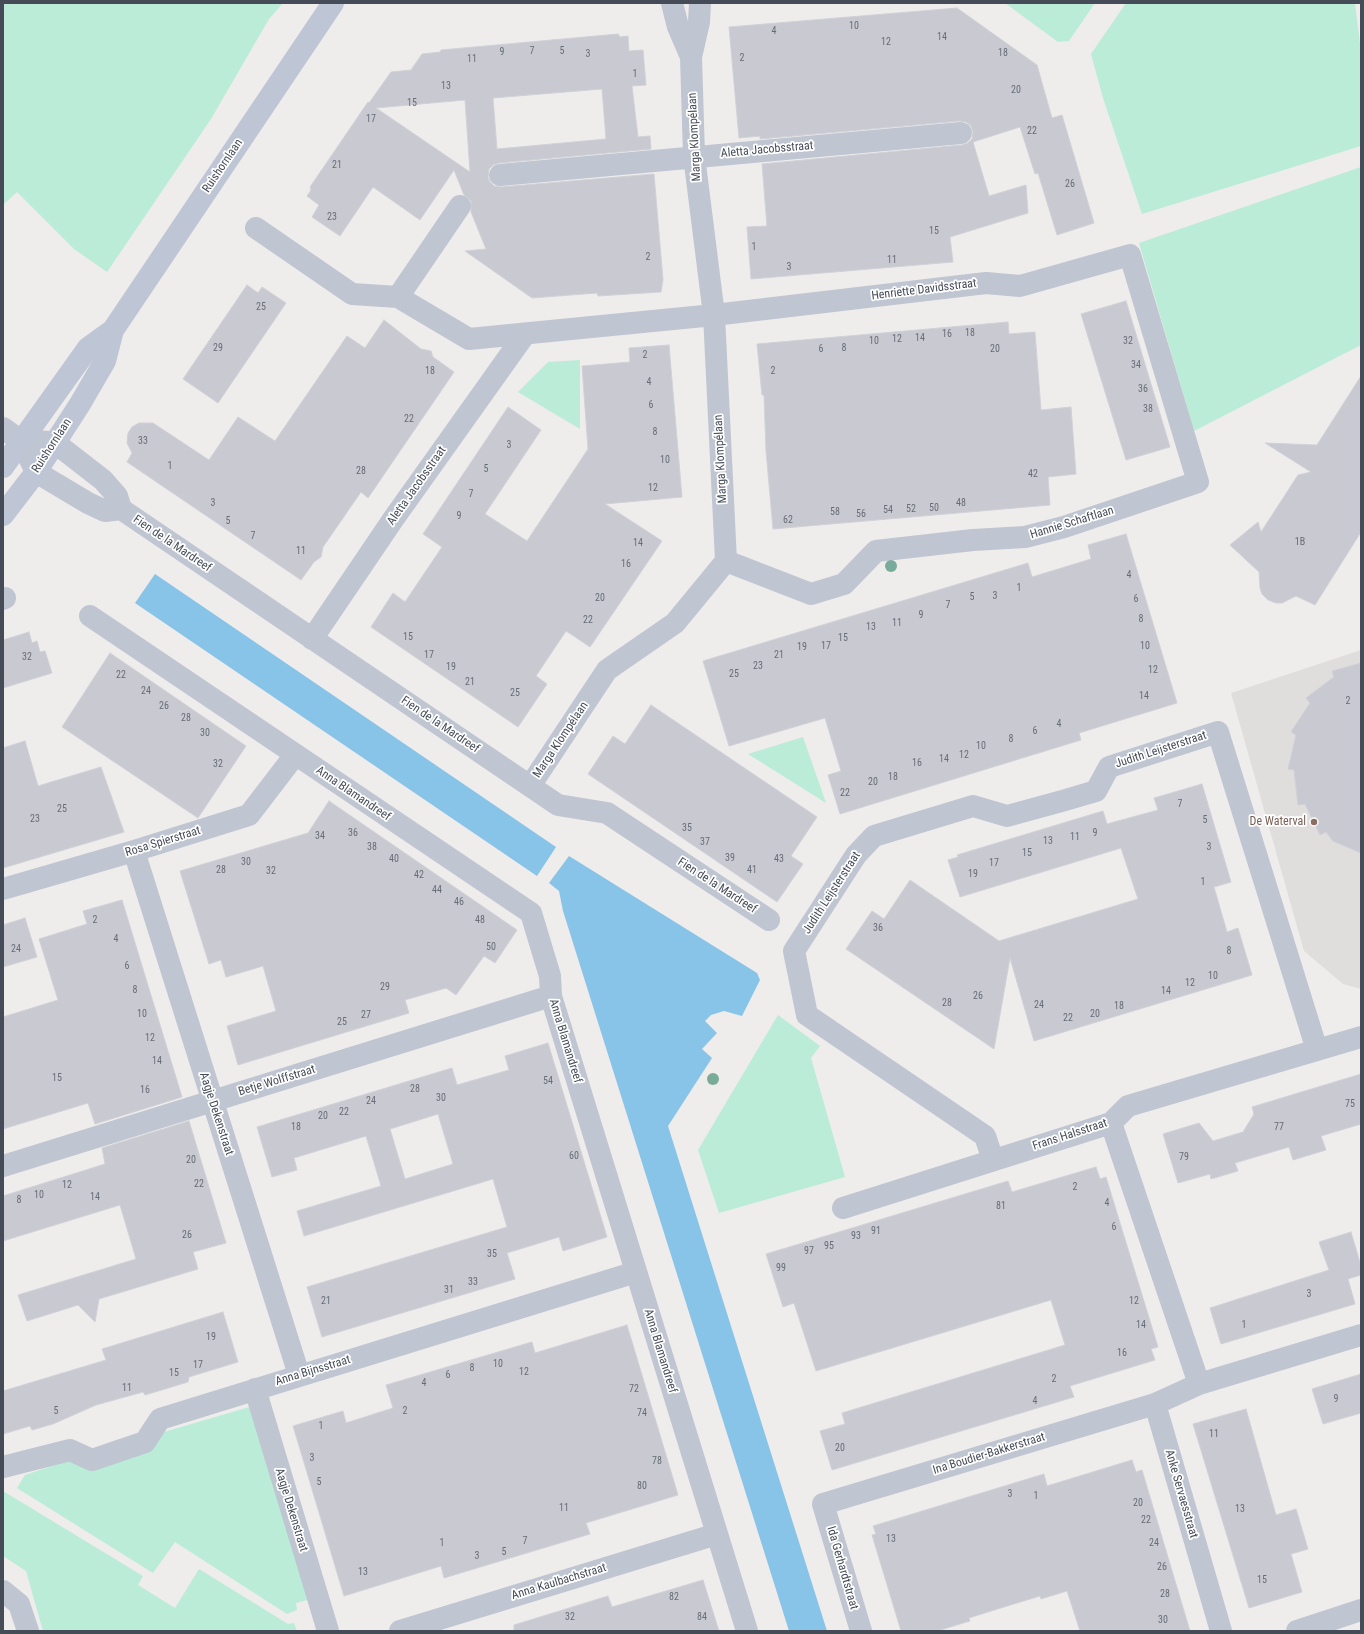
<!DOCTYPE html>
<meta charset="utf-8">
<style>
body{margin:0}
#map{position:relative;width:1364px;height:1634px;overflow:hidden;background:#efecec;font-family:"Roboto Condensed",sans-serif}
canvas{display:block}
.frame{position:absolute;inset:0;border:4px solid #454c58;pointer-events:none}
</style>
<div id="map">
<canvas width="1364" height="1634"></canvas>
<div class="frame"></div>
</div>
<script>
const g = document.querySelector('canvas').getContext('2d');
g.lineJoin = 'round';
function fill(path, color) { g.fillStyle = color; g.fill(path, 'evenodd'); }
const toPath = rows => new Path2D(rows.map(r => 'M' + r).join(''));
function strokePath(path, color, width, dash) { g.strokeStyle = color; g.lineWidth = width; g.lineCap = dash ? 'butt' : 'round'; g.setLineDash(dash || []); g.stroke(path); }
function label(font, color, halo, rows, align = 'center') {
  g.font = font + ' "Roboto Condensed",sans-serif'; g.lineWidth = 3.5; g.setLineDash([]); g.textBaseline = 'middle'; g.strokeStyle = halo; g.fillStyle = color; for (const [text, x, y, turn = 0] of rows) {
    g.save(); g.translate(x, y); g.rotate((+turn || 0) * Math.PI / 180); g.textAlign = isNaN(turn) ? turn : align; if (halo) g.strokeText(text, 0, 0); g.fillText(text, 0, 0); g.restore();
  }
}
fill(toPath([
 [1361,650,1361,989,1343,984,1304,951,1231,693]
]), '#e0dddd');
fill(toPath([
 [3,3,283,3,269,19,211,119,107,272,74,249,17,192,3,205],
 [1005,3,1095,3,1069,41,1058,42],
 [1126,3,1355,3,1361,52,1361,146,1142,214,1103,98,1091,54],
 [1361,167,1361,345,1194,431,1139,243],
 [580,360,580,429,518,392,548,362],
 [803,737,826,803,748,754],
 [778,1015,820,1046,811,1058,845,1177,719,1213,698,1150],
 [256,1405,315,1598,296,1603,297,1610,287,1614,175,1542,153,1573,17,1488,25,1475,79,1457],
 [3,1491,143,1576,138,1585,175,1608,199,1569,288,1624,294,1623,297,1631,43,1631,26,1571,3,1556]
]), '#baecd7');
fill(toPath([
 [155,574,556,847,537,876,135,603],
 [569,856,757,973,760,980,742,1016,724,1011,711,1015,705,1021,717,1033,702,1049,712,1058,668,1126,827,1631,789,1631,563,911,559,891,549,883]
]), '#88c3e8');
const building = toPath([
 [957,8,1037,65,1052,118,1062,115,1094,223,1057,235,1038,173,1035,174,1020,127,973,142,989,196,1026,185,1028,213,950,237,953,262,751,279,747,227,767,226,762,164,962,145,968,143,972,139,973,132,971,126,966,122,960,121,760,139,760,136,739,138,729,27,957,8],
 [618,34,620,37,628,36,629,51,643,50,646,85,632,86,638,137,650,136,651,149,499,163,493,165,489,169,488,177,490,182,494,186,501,187,654,174,663,280,661,292,598,296,597,293,532,298,465,251,486,249,471,212,471,201,464,195,454,170,420,220,373,187,340,236,312,217,319,205,307,196,311,190,310,187,368,102,369,103,391,72,411,70,422,54,440,52,441,50,618,34],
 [602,89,606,139,497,149,493,98,602,89],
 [465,100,470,172,376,108,465,100],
 [247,285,258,293,262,287,286,303,218,403,183,379,247,285],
 [1126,301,1170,447,1126,460,1081,314,1126,301],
 [384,320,421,349,431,351,433,357,454,372,368,498,361,492,323,547,321,557,314,562,301,580,127,462,132,453,127,443,128,433,132,427,139,423,153,423,209,460,238,417,275,441,347,336,365,348,384,320],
 [1008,322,1009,334,1035,332,1041,410,1071,407,1076,474,1048,477,1050,505,773,529,766,451,764,395,762,395,757,344,1008,322],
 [669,345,682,497,605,504,662,541,590,647,566,631,536,676,547,684,518,727,371,627,393,593,405,602,442,547,423,534,508,407,541,430,485,514,527,541,588,449,582,366,630,362,629,348,669,345],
 [1361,376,1361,532,1315,605,1296,596,1282,603,1276,603,1268,600,1262,594,1260,588,1259,572,1230,545,1258,522,1261,532,1298,475,1311,472,1265,443,1317,445,1361,376],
 [1126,534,1177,703,1079,733,1081,740,840,814,828,775,841,771,825,718,729,746,703,661,1028,563,1032,577,1091,559,1088,545,1126,534],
 [29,632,32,643,37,641,40,652,45,651,52,673,3,688,3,640,29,632],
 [110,653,246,746,198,818,62,727,110,653],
 [1361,663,1361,853,1333,841,1326,832,1320,835,1305,804,1298,805,1294,770,1288,769,1296,735,1291,732,1310,703,1306,698,1334,677,1332,671,1361,663],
 [651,705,817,817,791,856,803,864,777,902,588,774,613,736,625,744,651,705],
 [25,741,38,786,101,767,124,832,3,868,3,748,25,741],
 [1202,784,1231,882,1214,887,1227,932,1238,928,1252,975,1034,1041,1010,958,994,1049,846,949,872,911,884,919,910,880,999,941,1138,899,1121,848,960,897,948,860,958,857,957,855,1103,811,1107,824,1158,810,1154,798,1202,784],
 [329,801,517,930,495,963,484,956,456,995,446,988,405,1000,409,1013,238,1065,227,1026,276,1011,263,966,226,977,221,960,209,964,180,871,308,833,329,801],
 [122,900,182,1097,95,1124,88,1103,3,1129,3,1017,58,1000,39,939,87,924,83,911,122,900],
 [25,918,37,957,3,967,3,925,25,918],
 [548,1043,607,1237,563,1251,559,1237,507,1253,515,1279,322,1337,307,1287,507,1227,493,1179,304,1236,297,1211,381,1186,366,1136,294,1158,297,1170,272,1177,257,1127,452,1068,457,1085,509,1070,505,1056,548,1043],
 [438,1114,453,1164,405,1179,390,1129,438,1114],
 [1361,1074,1361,1124,1321,1136,1326,1150,1293,1160,1289,1147,1235,1163,1238,1171,1211,1179,1210,1174,1178,1183,1163,1134,1199,1123,1213,1141,1243,1132,1254,1114,1252,1107,1361,1074],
 [189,1121,226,1243,193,1252,198,1269,99,1299,95,1322,78,1305,27,1321,18,1295,136,1259,120,1205,3,1241,3,1196,105,1164,102,1148,189,1121],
 [1096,1167,1100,1179,1106,1177,1158,1347,1151,1349,1155,1360,1070,1386,1074,1397,832,1470,820,1431,845,1424,842,1413,1065,1345,1051,1300,816,1371,794,1303,783,1307,766,1254,1008,1181,1012,1192,1096,1167],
 [1351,1232,1361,1266,1361,1275,1348,1279,1355,1304,1221,1344,1210,1308,1329,1270,1319,1242,1351,1232],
 [223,1312,238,1362,189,1377,188,1382,145,1395,143,1392,96,1405,53,1424,32,1430,30,1426,3,1434,3,1391,106,1360,102,1349,223,1312],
 [627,1325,678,1495,586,1523,590,1534,487,1565,444,1578,441,1566,344,1596,293,1426,343,1411,346,1423,393,1408,386,1385,532,1342,535,1353,627,1325],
 [1361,1374,1361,1413,1323,1424,1312,1389,1361,1374],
 [1246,1409,1276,1515,1296,1509,1308,1549,1291,1554,1302,1592,1249,1608,1193,1424,1246,1409],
 [1132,1460,1136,1472,1142,1470,1190,1631,1080,1631,1067,1591,1041,1599,1040,1596,1004,1607,969,1618,970,1621,937,1631,901,1631,872,1535,876,1534,873,1526,1044,1474,1047,1486,1132,1460],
 [703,1580,719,1631,514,1631,514,1625,608,1596,612,1607,703,1580]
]);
fill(building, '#c9cad1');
strokePath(building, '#d0d1d7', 1);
strokePath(toPath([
 [672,3,678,27,691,57],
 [500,175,961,133],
 [256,228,352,294,398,297,469,339,714,315,986,283,1020,286,1130,255,1198,482,1064,527,1025,537,973,540,876,551,844,584,811,594,726,561],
 [398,297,460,206],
 [3,428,21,441,36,472,88,503,105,511,121,509],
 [21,441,54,442,103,480,117,496,121,509,558,805,607,813,769,920],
 [3,599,5,598],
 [90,616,531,913,550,976,551,996,747,1631],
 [312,639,394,518,525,334],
 [530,786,607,670,675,623,726,561,714,315,694,156,691,57,699,22,700,3],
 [134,851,299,1375],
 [3,889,134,851,249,815,295,755],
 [1111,1123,1199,1384],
 [993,1160,985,1136,807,1015,794,951,856,855,874,836,973,806,1007,816,1062,801,1096,791,1109,767,1218,732,1317,1050],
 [3,1166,551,996],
 [843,1208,1111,1123,1128,1106,1361,1037],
 [255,1389,328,1631],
 [3,1467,70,1450,92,1460,145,1442,160,1419,636,1272],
 [3,1591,19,1604,28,1631],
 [400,1631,717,1534],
 [861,1631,823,1504,1155,1404],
 [1221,1631,1155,1404,1199,1384,1361,1335],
 [1297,1631,1361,1610]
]), '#bfc5d1', 22);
strokePath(toPath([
 [3,467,88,348,113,330],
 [3,515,36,472,80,404,105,361,113,330,333,3]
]), '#bec5d5', 22);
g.fillStyle = '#79ab9b';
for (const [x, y] of [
 [891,566],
 [713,1079]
]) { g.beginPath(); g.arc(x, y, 6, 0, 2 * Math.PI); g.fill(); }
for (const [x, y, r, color] of [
 [1314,822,4,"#8d6e63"]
]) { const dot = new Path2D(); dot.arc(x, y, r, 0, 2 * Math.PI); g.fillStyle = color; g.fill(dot); strokePath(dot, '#fff', 1.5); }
label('10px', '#666c76', null, [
 ["10",854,26],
 ["4",774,31],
 ["14",942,37],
 ["12",886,42],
 ["7",532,51],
 ["5",562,51],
 ["9",502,52],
 ["18",1003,53],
 ["3",588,54],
 ["2",742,58],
 ["11",472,59],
 ["1",635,74],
 ["13",446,86],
 ["20",1016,90],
 ["15",412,103],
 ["17",371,119],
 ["22",1032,131],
 ["21",337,165],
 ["26",1070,184],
 ["23",332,217],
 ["15",934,231],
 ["1",754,247],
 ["2",648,257],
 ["11",892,260],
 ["3",789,267],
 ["25",261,307],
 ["18",970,333],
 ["16",947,334],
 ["14",920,338],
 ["12",897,339],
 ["10",874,341],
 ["32",1128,341],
 ["29",218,348],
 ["8",844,348],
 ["6",821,349],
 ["20",995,349],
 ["2",645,355],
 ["34",1136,365],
 ["18",430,371],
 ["2",773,371],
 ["4",649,382],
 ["36",1143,389],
 ["6",651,405],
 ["38",1148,409],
 ["22",409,419],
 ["8",655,432],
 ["33",143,441],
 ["3",509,445],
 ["10",665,460],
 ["1",170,466],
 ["5",486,469],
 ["28",361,471],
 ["42",1033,474],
 ["12",653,488],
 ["7",471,494],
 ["3",213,503],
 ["48",961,503],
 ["50",934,508],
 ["52",911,509],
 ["54",888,510],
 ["58",835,512],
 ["56",861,514],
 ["9",459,516],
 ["62",788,520],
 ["5",228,521],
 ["7",253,536],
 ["1B",1300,542],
 ["14",638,543],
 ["11",301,551],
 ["16",626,564],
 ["4",1129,575],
 ["1",1019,588],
 ["3",995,596],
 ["5",972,597],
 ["20",600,598],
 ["6",1136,599],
 ["7",948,605],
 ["9",921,615],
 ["8",1141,619],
 ["22",588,620],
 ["11",897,623],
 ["13",871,627],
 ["15",408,637],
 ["15",843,638],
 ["17",826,646],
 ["10",1145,646],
 ["19",802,647],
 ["17",429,655],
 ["21",779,655],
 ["32",27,657],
 ["23",758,666],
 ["19",451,667],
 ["12",1153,670],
 ["25",734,674],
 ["22",121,675],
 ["21",470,682],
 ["24",146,691],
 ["25",515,693],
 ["14",1144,696],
 ["2",1348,701],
 ["26",164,706],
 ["28",186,718],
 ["4",1059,724],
 ["6",1035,731],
 ["30",205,733],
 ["8",1011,739],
 ["10",981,746],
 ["12",964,755],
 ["14",944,759],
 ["16",917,763],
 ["32",218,764],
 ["18",893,777],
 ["20",873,782],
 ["22",845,793],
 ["7",1180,804],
 ["25",62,809],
 ["23",35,819],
 ["5",1205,820],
 ["35",687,828],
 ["36",353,833],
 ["9",1095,833],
 ["34",320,836],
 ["11",1075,837],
 ["13",1048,841],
 ["37",705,842],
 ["38",372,847],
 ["3",1209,847],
 ["15",1027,853],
 ["39",730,858],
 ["40",394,859],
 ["43",779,859],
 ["30",246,862],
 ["17",994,863],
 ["28",221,870],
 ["41",752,870],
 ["32",271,871],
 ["19",973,874],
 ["42",419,875],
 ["1",1203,882],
 ["44",437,890],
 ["46",459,902],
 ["2",95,920],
 ["48",480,920],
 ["36",878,928],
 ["4",116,939],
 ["50",491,947],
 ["24",16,949],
 ["8",1229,951],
 ["6",127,966],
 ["10",1213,976],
 ["12",1190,983],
 ["29",385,987],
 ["8",135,990],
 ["14",1166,991],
 ["26",978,996],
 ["28",947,1003],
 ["24",1039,1005],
 ["18",1119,1006],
 ["10",142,1014],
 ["20",1095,1014],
 ["27",366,1015],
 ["22",1068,1018],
 ["25",342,1022],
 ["12",150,1038],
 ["14",157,1061],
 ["15",57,1078],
 ["54",548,1081],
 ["28",415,1089],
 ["16",145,1090],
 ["30",441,1098],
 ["24",371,1101],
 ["75",1350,1104],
 ["22",344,1112],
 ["20",323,1116],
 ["18",296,1127],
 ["77",1279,1127],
 ["60",574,1156],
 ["79",1184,1157],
 ["20",191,1160],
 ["22",199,1184],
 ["12",67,1185],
 ["2",1075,1187],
 ["10",39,1195],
 ["14",95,1197],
 ["8",19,1200],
 ["4",1107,1203],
 ["81",1001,1206],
 ["6",1114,1227],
 ["91",876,1231],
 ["26",187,1235],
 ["93",856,1236],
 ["95",829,1246],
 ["97",809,1251],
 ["35",492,1254],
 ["99",781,1268],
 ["33",473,1282],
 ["31",449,1290],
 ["3",1309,1294],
 ["21",326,1301],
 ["12",1134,1301],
 ["14",1141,1325],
 ["1",1244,1325],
 ["19",211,1337],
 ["16",1122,1353],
 ["10",498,1364],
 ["17",198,1365],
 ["8",472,1368],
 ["12",524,1372],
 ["15",174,1373],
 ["6",448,1375],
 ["2",1054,1379],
 ["4",424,1383],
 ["11",127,1388],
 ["72",634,1389],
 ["9",1336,1399],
 ["4",1035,1401],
 ["5",56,1411],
 ["2",405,1411],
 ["74",642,1413],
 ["1",321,1426],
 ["11",1214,1434],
 ["20",840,1448],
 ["3",312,1458],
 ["78",657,1461],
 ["5",319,1482],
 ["80",642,1486],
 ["3",1010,1494],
 ["1",1036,1496],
 ["20",1138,1503],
 ["11",564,1508],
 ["13",1240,1509],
 ["22",1146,1520],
 ["13",891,1539],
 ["7",525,1541],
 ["1",442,1543],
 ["24",1154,1543],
 ["5",504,1552],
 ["3",477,1556],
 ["26",1162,1567],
 ["13",363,1572],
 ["15",1262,1580],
 ["28",1165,1594],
 ["82",674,1597],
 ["32",570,1617],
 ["84",702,1617],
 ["30",1163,1620]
]);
label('12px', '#454c58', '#fff', [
 ["Marga Klompélaan",695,137,-93],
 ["Aletta Jacobsstraat",767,150,-5],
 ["Ruishornlaan",223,166,-56],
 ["Henriette Davidsstraat",924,290,-7],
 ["Ruishornlaan",52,446,-57],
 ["Marga Klompélaan",721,459,-93],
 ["Aletta Jacobsstraat",417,486,-55],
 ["Hannie Schaftlaan",1072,523,-17],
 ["Fien de la Mardreef",172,544,34],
 ["Fien de la Mardreef",440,725,34],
 ["Marga Klompélaan",561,740,-56],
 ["Judith Leijsterstraat",1161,750,-18],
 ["Anna Blamandreef",353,794,34],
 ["Rosa Spierstraat",163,842,-17],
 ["Fien de la Mardreef",717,886,33],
 ["Judith Leijsterstraat",832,893,-57],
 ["Anna Blamandreef",565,1041,73],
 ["Betje Wolffstraat",277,1081,-17],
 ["Aagje Dekenstraat",216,1114,72],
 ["Frans Halsstraat",1070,1135,-18],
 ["Anna Blamandreef",660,1351,73],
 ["Anna Bijnsstraat",313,1371,-17],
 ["Ina Boudier-Bakkerstraat",989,1454,-17],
 ["Anke Servaesstraat",1181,1494,74],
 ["Aagje Dekenstraat",291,1510,73],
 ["Ida Gerhardtstraat",842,1568,74],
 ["Anna Kaulbachstraat",559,1582,-17]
]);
label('12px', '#785e54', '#fff', [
 ["De Waterval",1306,822]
], 'right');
</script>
